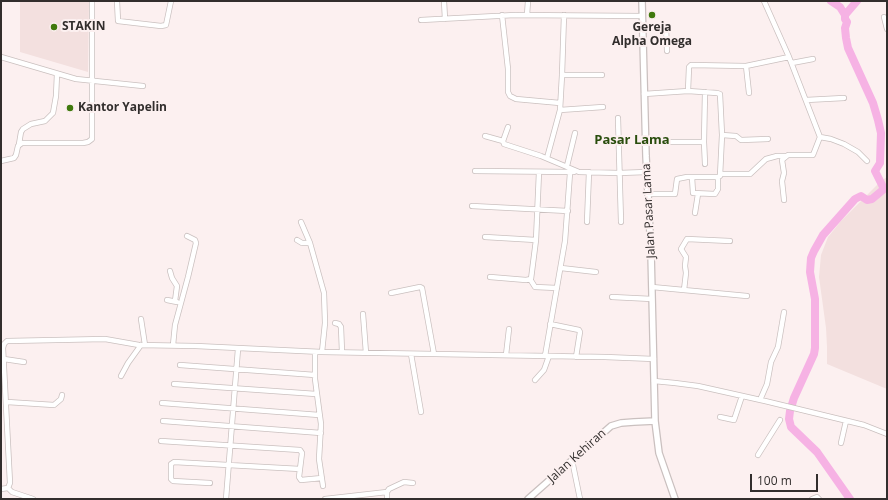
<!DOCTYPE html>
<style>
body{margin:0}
#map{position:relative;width:888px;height:500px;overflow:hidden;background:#fcf0f0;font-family:"Open Sans",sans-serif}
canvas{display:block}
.frame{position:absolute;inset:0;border:2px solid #322e2d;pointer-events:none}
.scale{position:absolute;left:750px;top:474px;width:68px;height:18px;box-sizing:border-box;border:2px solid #322e2d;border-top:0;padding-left:5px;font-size:12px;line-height:14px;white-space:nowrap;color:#322e2d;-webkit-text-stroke:3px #fcf0f0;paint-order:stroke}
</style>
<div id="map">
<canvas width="888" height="500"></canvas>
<div class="frame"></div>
<div class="scale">100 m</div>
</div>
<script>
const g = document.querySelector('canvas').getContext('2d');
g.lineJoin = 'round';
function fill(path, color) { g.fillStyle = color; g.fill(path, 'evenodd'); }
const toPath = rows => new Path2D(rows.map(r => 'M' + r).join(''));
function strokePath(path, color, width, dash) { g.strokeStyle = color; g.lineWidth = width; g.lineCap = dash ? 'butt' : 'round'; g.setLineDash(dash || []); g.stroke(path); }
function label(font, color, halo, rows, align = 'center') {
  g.font = font + ' "Open Sans",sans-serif'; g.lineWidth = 4; g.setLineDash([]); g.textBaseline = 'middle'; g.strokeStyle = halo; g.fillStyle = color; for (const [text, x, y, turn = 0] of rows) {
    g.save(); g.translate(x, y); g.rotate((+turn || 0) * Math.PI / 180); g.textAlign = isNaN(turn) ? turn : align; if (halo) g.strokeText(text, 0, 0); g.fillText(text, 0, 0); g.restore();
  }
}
fill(toPath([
 [20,1,89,1,88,72,20,52],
 [887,177,887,389,827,364,827,347,826,328,819,277,821,255,828,237,841,221,881,181]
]), '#f3e0df');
strokePath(toPath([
 [831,1,840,7,845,15],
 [850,499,817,452,791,427,789,419,790,411,794,398,814,354,815,348,815,299,810,272,811,258,814,251,823,235,855,199,861,196,867,200,872,199,884,189,875,171,880,163,881,133,878,120,873,103,848,48,846,38,845,28,847,22,845,19,845,15,857,1]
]), '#f6b2e4', 8);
const minor = toPath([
 [117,1,118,21,161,26,166,25,171,1],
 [444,1,445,19],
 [764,1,789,57,820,137,831,139,844,144,858,152,867,161],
 [502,15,508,69,508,92,510,96,516,99,560,103],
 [527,15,528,1],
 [884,17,887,29],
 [421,20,515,15,642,16],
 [642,28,666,27,667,51],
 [1,57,76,79,143,86],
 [792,63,813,59],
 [746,66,749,93],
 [562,75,602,75],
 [688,91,689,67,691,65,746,66,789,57],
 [705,92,704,142,705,164],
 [644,94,688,91,717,93,720,94,722,135,720,176,718,177,692,177],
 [806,100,844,98],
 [560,110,603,107],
 [618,118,621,222],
 [508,127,503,141,504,144,541,156,579,172,619,173,647,172],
 [722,135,736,136,741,140,768,139],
 [485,136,503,141],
 [646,142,704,142],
 [19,144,21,132,23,129,31,124,45,121,53,113,56,96,57,74],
 [547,158,560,110,562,75,564,15],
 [1,161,14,158,16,155,18,146,22,143,83,143,88,142,92,139,92,1],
 [567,166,575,133],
 [475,171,574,172],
 [721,174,750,174,766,159,777,156,786,156],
 [649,194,675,194,677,179,687,177,692,177,693,193,715,194,718,189,718,177],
 [784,200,782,181,784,173,782,160,788,155,813,155,820,137],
 [472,206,568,211],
 [695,213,698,194],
 [301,222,310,243,324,293,325,323,322,352],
 [587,222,589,172],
 [485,237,536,240],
 [297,240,302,243,310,243],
 [561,268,596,272],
 [170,271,172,278,177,286,175,301],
 [490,277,526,280,531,279,536,240,539,172],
 [530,279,535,287,557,288],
 [652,287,747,296],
 [684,290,686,273,685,266,686,257,681,249,687,239,730,241],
 [391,293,420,287,422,288,434,354],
 [612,297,652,299],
 [167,300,177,302],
 [363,314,366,353],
 [141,319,145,345],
 [335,323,339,324,341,327,342,352],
 [550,324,579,330,580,332,576,357],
 [173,345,175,325,188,277,196,243,195,240,187,236],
 [315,352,315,379,321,424,319,459,323,486],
 [411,354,421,412],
 [506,355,509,329],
 [545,356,565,241,570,173],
 [4,359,24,362],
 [180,365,315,375],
 [121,376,128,363,141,345],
 [535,380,544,370,549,356],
 [654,381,675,383,698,386,765,401,864,425,887,434],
 [174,384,316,394],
 [760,400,767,384,771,362,778,347,784,312],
 [7,402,54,405,61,399,62,395],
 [162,403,319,415],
 [720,417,734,420,742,396],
 [163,421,321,433],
 [161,441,300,450,302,453,300,469,174,462,171,464,171,479,173,481,210,483],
 [841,443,846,421],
 [758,455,780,420],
 [572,460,580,499],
 [300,469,299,477,301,480,322,478],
 [8,488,12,492,33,499],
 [1,489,8,488,10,483,3,348,4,344,7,341,105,339,139,345,196,346,322,352,605,357,654,359],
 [226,499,238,349],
 [325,499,387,492,389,489,404,482,413,483],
 [387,499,387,492],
 [812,499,817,497,819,499]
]);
const tertiary = toPath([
 [642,1,646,156,651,252,655,421,659,453,675,499],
 [528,499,611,426,621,423,634,422,655,421]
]);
strokePath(minor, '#cac0bf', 6);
strokePath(tertiary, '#cac0bf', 8);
strokePath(minor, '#fff', 4.5);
strokePath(tertiary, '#fff', 5.5);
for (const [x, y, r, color] of [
 [652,15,4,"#40790d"],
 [54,27,4,"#40790d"],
 [70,108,4,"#40790d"]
]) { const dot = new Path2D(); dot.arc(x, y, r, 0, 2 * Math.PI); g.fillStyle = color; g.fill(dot); strokePath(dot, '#fcf0f0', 1.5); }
label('bold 12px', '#322e2d', '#fcf0f0', [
 ["STAKIN",62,27],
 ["Gereja",652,28,"center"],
 ["Alpha Omega",652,42,"center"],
 ["Kantor Yapelin",78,108]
], 'left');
label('12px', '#322e2d', '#fcf0f0', [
 ["Jalan Pasar Lama",649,211,-93],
 ["Jalan Kehiran",577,456,-42]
]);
label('bold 13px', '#294d0d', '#fcf0f0', [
 ["Pasar Lama",632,140]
]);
</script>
